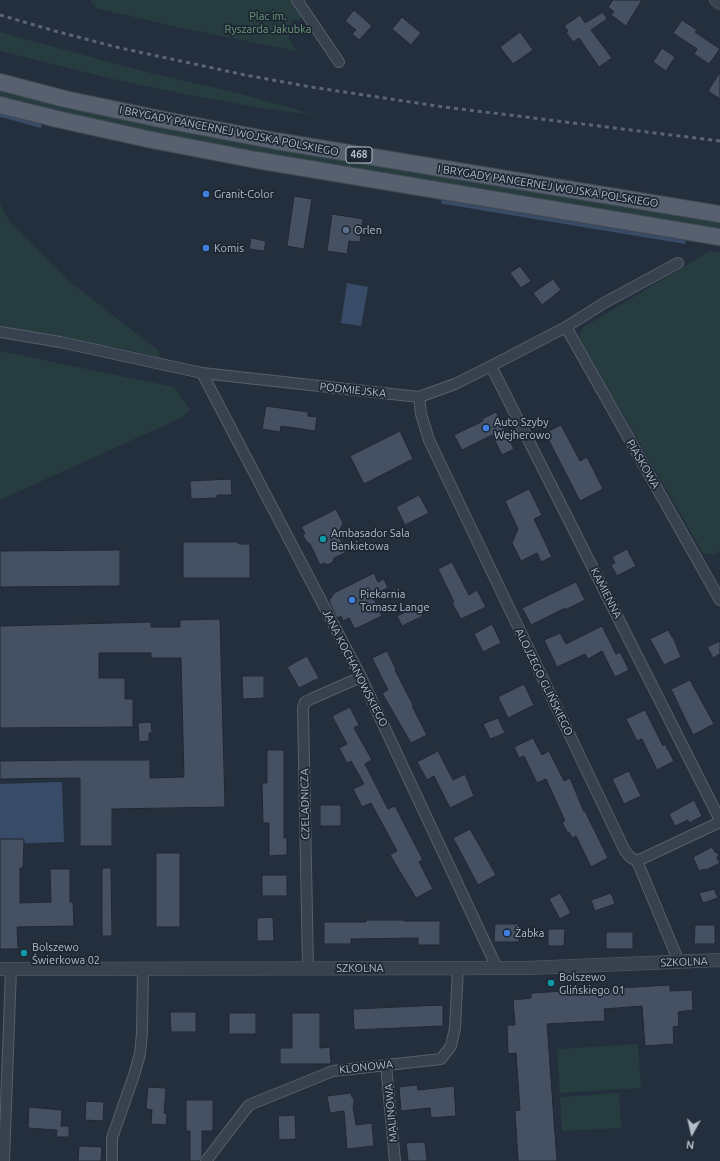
<!DOCTYPE html>
<meta charset="utf-8">
<style>
body{margin:0}
#map{position:relative;width:720px;height:1161px;overflow:hidden;background:#242f3e;font-family:Ubuntu,sans-serif}
canvas{display:block}
.north{position:absolute;left:672px;top:1113px;width:40px;height:40px;-webkit-text-stroke:3px #1d2633;paint-order:stroke;rotate:188deg;font-size:11px;font-weight:700;line-height:16px;text-align:center;color:#b4bcc9}
.north::after{content:'';display:block;margin:auto;width:14px;height:18px;background:#b4bcc9;clip-path:polygon(50% 0,100% 100%,50% 72%,0 100%)}
</style>
<div id="map">
<canvas width="720" height="1161"></canvas>
<div class="north">N</div>
</div>
<script>
const g = document.querySelector('canvas').getContext('2d');
g.lineJoin = 'round';
function fill(path, color) { g.fillStyle = color; g.fill(path, 'evenodd'); }
const toPath = rows => new Path2D(rows.map(r => 'M' + r).join(''));
function strokePath(path, color, width, dash) { g.strokeStyle = color; g.lineWidth = width; g.lineCap = dash ? 'butt' : 'round'; g.setLineDash(dash || []); g.stroke(path); }
function label(font, color, halo, rows, align = 'center') {
  g.font = font + ' Ubuntu,sans-serif'; g.lineWidth = 3.5; g.setLineDash([]); g.textBaseline = 'middle'; g.strokeStyle = halo; g.fillStyle = color; for (const [text, x, y, turn = 0] of rows) {
    g.save(); g.translate(x, y); g.rotate((+turn || 0) * Math.PI / 180); g.textAlign = isNaN(turn) ? turn : align; if (halo) g.strokeText(text, 0, 0); g.fillText(text, 0, 0); g.restore();
  }
}
fill(toPath([
 [90,0,291,0,302,16,300,21,292,19,289,38,297,51,172,26,96,8],
 [0,32,142,71,238,93,315,115,261,108,189,95,117,80,0,51],
 [0,90,330,158,720,222,720,232,262,156,0,99],
 [0,204,11,224,70,282,159,351,160,358,133,351,0,328],
 [710,251,720,253,720,551,714,555,703,553,579,338,582,328],
 [0,351,174,387,190,409,183,417,0,500],
 [638,1044,641,1088,560,1093,557,1049],
 [619,1093,621,1128,562,1131,560,1097]
]), '#263c3f');
fill(toPath([
 [347,283,368,287,361,326,341,323],
 [62,782,64,842,0,844,0,784]
]), '#394c67');
strokePath(toPath([
 [0,115,40,126],
 [443,202,684,242]
]), '#394c67', 3.5);
const building = toPath([
 [613,0,642,0,626,26,611,15,614,12,608,7,613,0],
 [354,10,372,26,359,40,352,34,356,30,345,21,354,10],
 [603,12,607,19,591,30,612,58,599,67,579,38,573,42,566,32,568,31,564,26,580,15,585,23,603,12],
 [402,17,421,33,411,45,392,29,402,17],
 [682,20,697,30,695,32,720,49,709,64,694,54,697,49,673,33,682,20],
 [520,32,533,50,513,64,500,47,520,32],
 [662,48,675,57,666,71,653,62,662,48],
 [720,72,720,99,708,91,720,72],
 [294,196,312,199,304,249,287,246,294,196],
 [332,214,363,219,360,242,349,241,347,254,327,251,332,214],
 [251,238,266,241,264,251,249,249,251,238],
 [520,266,531,281,521,288,510,273,520,266],
 [553,279,561,290,542,305,533,293,553,279],
 [266,406,308,412,308,416,317,417,315,431,281,426,280,432,262,429,266,406],
 [496,412,514,449,502,455,492,435,462,450,454,435,483,421,482,419,496,412],
 [561,425,580,461,587,457,603,489,580,501,545,433,561,425],
 [400,431,413,459,364,484,350,456,400,431],
 [231,479,232,495,217,495,217,498,191,499,190,481,231,479],
 [529,489,542,515,534,519,552,557,541,562,537,553,521,561,512,543,518,529,505,501,529,489],
 [419,495,429,513,405,525,396,507,419,495],
 [336,509,343,523,338,535,347,552,334,558,333,562,327,565,324,563,320,565,310,544,307,542,303,536,305,533,301,527,336,509],
 [183,542,238,542,239,544,250,544,250,578,183,578,183,542],
 [627,549,636,566,617,576,611,565,615,563,612,557,627,549],
 [120,550,120,586,0,587,0,551,120,550],
 [452,562,469,595,477,590,486,607,461,619,452,603,454,602,438,569,452,562],
 [374,573,378,582,384,579,388,588,383,590,385,594,374,599,382,616,355,629,349,618,343,621,341,616,337,618,329,601,334,593,374,573],
 [576,582,585,600,565,610,565,608,531,625,522,608,576,582],
 [418,606,423,616,402,626,397,616,418,606],
 [220,619,225,807,112,809,112,846,80,846,80,778,0,779,0,761,80,760,150,760,150,778,184,777,181,658,151,658,151,653,99,653,99,678,125,678,125,699,133,699,133,727,0,728,0,626,151,622,151,627,180,627,180,620,220,619],
 [492,624,501,643,483,652,474,634,492,624],
 [602,626,616,654,620,652,629,670,615,677,602,651,588,659,585,654,557,667,544,640,560,633,566,644,602,626],
 [668,630,672,637,673,637,681,657,664,665,650,639,668,630],
 [720,641,720,654,713,658,707,647,720,641],
 [387,651,396,669,395,670,413,705,412,706,427,735,411,743,382,693,388,690,372,658,387,651],
 [307,656,319,678,299,688,287,667,307,656],
 [242,676,264,676,264,698,243,699,242,676],
 [690,680,714,724,693,735,671,689,690,680],
 [524,684,534,705,508,718,498,697,524,684],
 [350,707,359,725,354,728,372,760,365,764,388,809,395,806,423,860,419,862,433,889,416,898,390,855,397,851,371,803,362,807,353,789,364,784,351,761,347,763,339,748,347,744,332,716,350,707],
 [645,710,663,746,665,744,674,761,657,770,642,739,637,741,626,719,645,710],
 [498,718,505,733,490,739,483,724,498,718],
 [151,722,152,733,149,733,149,741,139,742,138,723,151,722],
 [533,738,542,755,549,751,564,781,570,778,584,812,585,811,608,858,591,867,576,836,572,838,569,832,567,832,562,822,565,821,546,779,537,783,524,756,519,758,514,747,533,738],
 [267,750,284,750,284,838,287,838,287,855,269,856,269,823,263,823,262,783,267,783,267,750],
 [438,751,453,780,465,774,474,796,450,808,434,776,427,780,417,762,438,751],
 [629,771,641,796,624,804,612,779,629,771],
 [694,800,702,816,689,823,688,820,675,826,669,814,694,800],
 [320,805,341,805,341,826,320,826,320,805],
 [470,829,496,875,478,885,453,838,470,829],
 [0,839,24,839,23,868,20,868,20,903,51,902,50,869,70,869,70,902,73,902,74,926,17,927,18,949,0,949,0,839],
 [712,847,715,852,719,854,717,858,720,863,706,870,705,869,699,871,693,857,712,847],
 [156,853,180,853,180,927,156,927,156,853],
 [102,868,111,868,112,936,102,936,102,868],
 [262,875,287,875,287,896,262,896,262,875],
 [714,889,718,898,703,903,699,893,714,889],
 [560,893,571,913,560,919,549,899,560,893],
 [611,893,615,904,595,911,591,900,611,893],
 [273,917,274,941,257,941,257,918,273,917],
 [366,920,404,920,404,921,440,921,440,945,418,945,418,938,351,939,351,944,324,944,324,922,366,922,366,920],
 [495,924,519,924,519,942,494,942,495,924],
 [695,925,715,925,715,944,694,944,695,925],
 [548,929,565,929,564,946,548,946,548,929],
 [606,932,633,932,633,949,606,949,606,932],
 [670,985,670,991,692,990,693,1010,678,1012,679,1026,673,1027,674,1044,645,1046,642,1006,604,1009,605,1021,547,1024,557,1161,518,1161,515,1111,520,1110,516,1053,508,1054,507,1025,515,1025,513,1000,531,998,531,993,670,985],
 [443,1005,443,1026,354,1030,353,1009,443,1005],
 [170,1012,196,1012,196,1032,171,1032,170,1012],
 [229,1013,256,1013,256,1034,229,1034,229,1013],
 [292,1013,320,1013,320,1048,330,1047,331,1064,280,1064,280,1048,292,1048,292,1013],
 [417,1085,418,1090,454,1086,456,1116,431,1118,430,1108,401,1111,399,1087,417,1085],
 [148,1087,166,1088,164,1113,167,1114,166,1125,151,1124,152,1110,146,1109,148,1087],
 [351,1093,352,1097,354,1098,354,1104,353,1106,356,1125,372,1123,374,1146,347,1149,344,1111,330,1113,327,1096,351,1093],
 [186,1100,213,1100,213,1131,202,1131,202,1156,200,1161,190,1161,190,1131,186,1131,186,1100],
 [86,1101,104,1102,103,1121,85,1120,86,1101],
 [29,1107,62,1110,61,1126,69,1126,69,1137,56,1137,57,1130,28,1128,29,1107],
 [295,1115,296,1139,279,1140,278,1116,295,1115],
 [425,1142,427,1161,408,1161,406,1143,425,1142],
 [79,1146,102,1147,101,1161,78,1161,79,1146]
]);
fill(building, '#455162');
strokePath(building, '#1f2835', 1);
const minor = toPath([
 [297,0,339,62],
 [566,327,720,600],
 [0,332,60,342,202,373,419,397,455,384,491,366,566,327,604,303,678,263],
 [491,366,720,820],
 [202,373,361,677,497,968],
 [419,397,421,414,429,440,625,851,630,857,637,861,679,962],
 [637,861,720,822],
 [308,968,303,708,305,702,311,699,361,677],
 [386,1065,395,1161],
 [4,1161,11,969],
 [112,1161,112,1138,134,1075,140,1054,142,1033,143,968],
 [206,1161,249,1105,333,1071,441,1059,451,1046,455,1028,458,968]
]);
const tertiary = toPath([
 [716,0,720,3],
 [0,969,527,968,720,960]
]);
const primary = toPath([
 [0,82,65,99,160,119,276,141,720,214],
 [0,105,57,119,152,140,256,160,720,237]
]);
strokePath(minor, '#565f6c', 12);
strokePath(tertiary, '#565f6c', 14);
strokePath(primary, '#414a57', 18);
strokePath(minor, '#38414e', 10);
strokePath(tertiary, '#38414e', 13);
strokePath(primary, '#56606e', 16);
strokePath(toPath([
 [0,15,55,31,116,47,245,75,311,87,444,107,720,141]
]), '#5a6575', 3, [4, 4]);
for (const [x, y, r, color] of [
 [206,194,4,"#3f7fe0"],
 [346,230,4,"#5c6f8a"],
 [206,248,4,"#3f7fe0"],
 [486,428,4,"#3f7fe0"],
 [323,539,4,"#0f9aa8"],
 [352,600,4,"#3f7fe0"],
 [507,933,4,"#3f7fe0"],
 [24,953,4,"#0f9aa8"],
 [551,983,4,"#0f9aa8"]
]) { const dot = new Path2D(); dot.arc(x, y, r, 0, 2 * Math.PI); g.fillStyle = color; g.fill(dot); strokePath(dot, '#1d2633', 1.5); }
for (const [x, y, w] of [
 [359,155,26]
]) { const box = new Path2D(); box.roundRect(x - w / 2, y - 8, w, 16, 3); g.fillStyle = '#1d2633'; g.fill(box); strokePath(box, '#b4bcc9', 1); }
label('bold 10px', '#b4bcc9', null, [
 ["468",359,155]
]);
label('11px', '#6b9a76', '#1d2633', [
 ["Plac im.",268,16],
 ["Ryszarda Jakubka",268,29]
]);
label('11px', '#b4bcc9', '#1d2633', [
 ["I BRYGADY PANCERNEJ WOJSKA POLSKIEGO",229,131,11],
 ["I BRYGADY PANCERNEJ WOJSKA POLSKIEGO",548,186,9],
 ["PODMIEJSKA",353,390,6],
 ["PIASKOWA",643,464,60],
 ["KAMIENNA",606,593,63],
 ["JANA KOCHANOWSKIEGO",355,668,63],
 ["ALOJZEGO GLIŃSKIEGO",544,682,64],
 ["CZELADNICZA",305,804,-91],
 ["SZKOLNA",684,962,-2],
 ["SZKOLNA",360,968],
 ["KLONOWA",366,1067,-6],
 ["MALINOWA",391,1113,-95]
]);
label('11px', '#b4bcc9', '#1d2633', [
 ["Granit-Color",214,194],
 ["Orlen",354,230],
 ["Komis",214,248],
 ["Auto Szyby",494,422],
 ["Wejherowo",494,435],
 ["Ambasador Sala",331,533],
 ["Bankietowa",331,546],
 ["Piekarnia",360,594],
 ["Tomasz Lange",360,607],
 ["Żabka",515,933],
 ["Bolszewo",32,947],
 ["Świerkowa 02",32,960],
 ["Bolszewo",559,977],
 ["Glińskiego 01",559,990]
], 'left');
</script>
